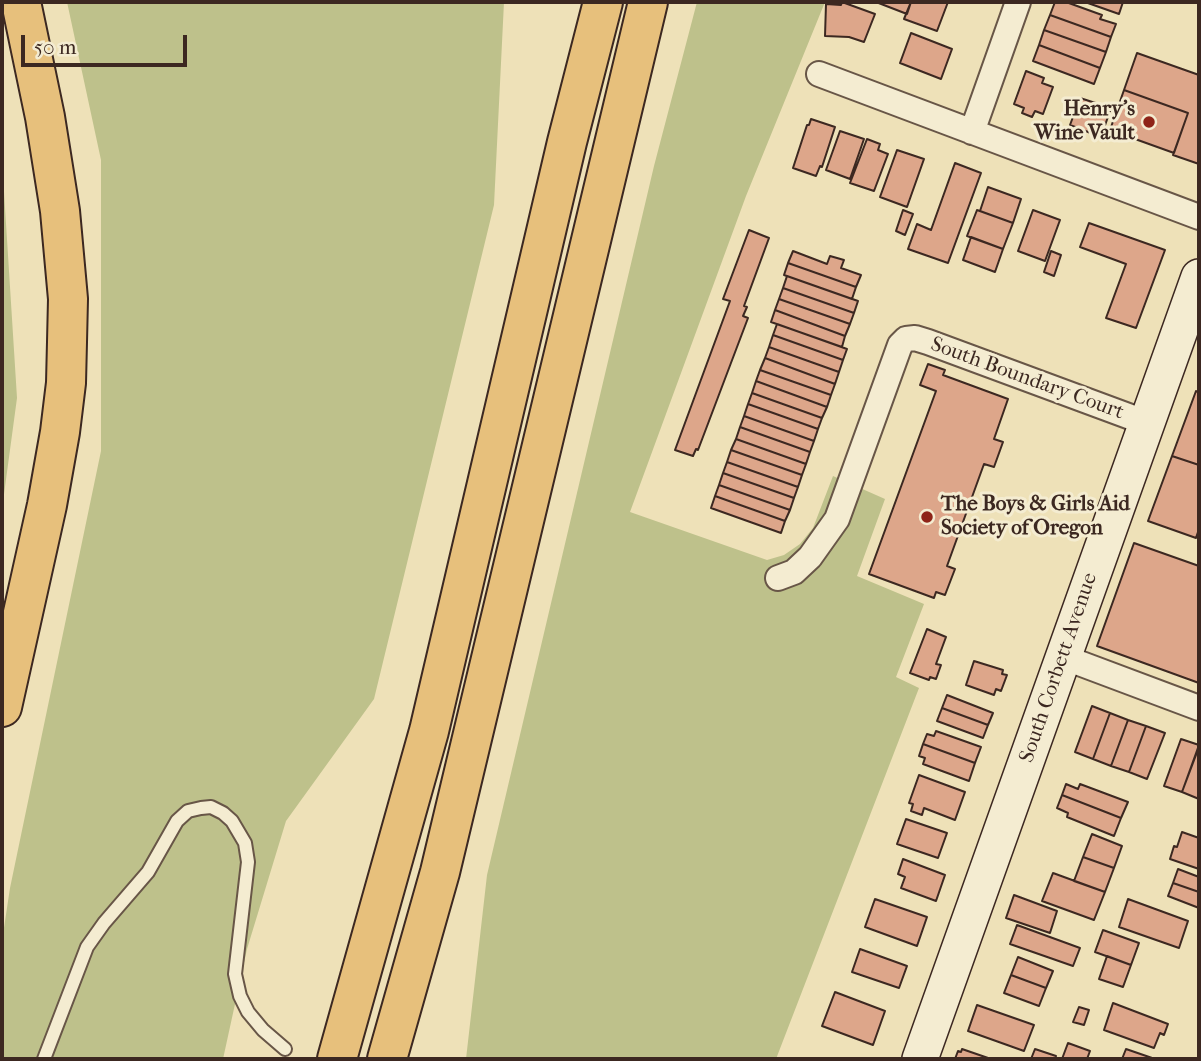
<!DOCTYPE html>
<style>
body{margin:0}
#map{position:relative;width:1201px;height:1061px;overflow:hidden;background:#eee1b8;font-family:"IM FELL French Canon",serif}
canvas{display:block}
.frame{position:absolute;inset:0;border:4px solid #3c2821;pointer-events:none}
.scale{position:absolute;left:21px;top:35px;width:166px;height:32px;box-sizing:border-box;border:4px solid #3c2821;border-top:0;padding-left:9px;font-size:21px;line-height:24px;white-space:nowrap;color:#3c2821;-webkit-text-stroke:5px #f4ecd1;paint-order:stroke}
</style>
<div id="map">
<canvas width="1201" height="1061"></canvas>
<div class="frame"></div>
<div class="scale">50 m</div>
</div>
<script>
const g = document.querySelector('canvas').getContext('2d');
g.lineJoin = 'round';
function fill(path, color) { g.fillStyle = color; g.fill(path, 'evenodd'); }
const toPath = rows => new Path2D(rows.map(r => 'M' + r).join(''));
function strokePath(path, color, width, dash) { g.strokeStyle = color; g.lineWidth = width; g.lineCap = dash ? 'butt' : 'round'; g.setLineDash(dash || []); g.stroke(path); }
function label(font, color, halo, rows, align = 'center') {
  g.font = font + ' "IM FELL French Canon",serif'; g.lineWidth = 6; g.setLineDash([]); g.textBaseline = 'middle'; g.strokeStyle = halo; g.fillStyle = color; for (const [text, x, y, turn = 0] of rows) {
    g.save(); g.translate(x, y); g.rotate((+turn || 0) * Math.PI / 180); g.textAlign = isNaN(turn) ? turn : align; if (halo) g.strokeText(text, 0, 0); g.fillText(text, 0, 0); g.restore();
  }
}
fill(toPath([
 [67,2,504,2,494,205,374,699,286,821,247,949,223,1059,2,1059,2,941,10,888,101,451,101,160],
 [697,2,825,2,746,196,630,512,767,560,784,555,800,544,813,528,833,476,885,499,857,576,924,604,896,677,919,688,776,1059,466,1059,487,875,654,166],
 [2,160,17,398,2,509]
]), '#bec18b');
const building = toPath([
 [842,2,875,14,864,42,849,37,825,36,826,4,841,5,842,2],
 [876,2,911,2,907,14,876,2],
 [911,2,948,2,937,31,904,19,911,2],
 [1055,2,1066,2,1102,15,1100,19,1116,24,1111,37,1050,15,1055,2],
 [1085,2,1123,2,1119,14,1085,2],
 [1050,15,1111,37,1106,52,1044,30,1050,15],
 [1044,30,1106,52,1100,68,1039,45,1044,30],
 [911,33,952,49,941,79,900,63,911,33],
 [1039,45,1100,68,1094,84,1033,61,1039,45],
 [1137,53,1199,75,1199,164,1173,155,1188,113,1124,90,1137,53],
 [1026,71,1044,78,1042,83,1053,87,1043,114,1035,111,1032,117,1022,113,1024,108,1014,104,1026,71],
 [1124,90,1188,113,1174,153,1110,130,1124,90],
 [1080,98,1111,108,1101,137,1070,125,1080,98],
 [811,119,835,127,822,167,820,166,816,176,793,168,807,125,809,125,811,119],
 [840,131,864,139,850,179,826,170,840,131],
 [867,139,880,144,878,150,888,154,874,191,850,183,867,139],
 [897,150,924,159,907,207,880,197,897,150],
 [955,163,981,173,948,263,908,249,917,224,931,230,955,163],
 [988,187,1021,199,1013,223,980,211,988,187],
 [903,210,913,214,905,235,896,231,903,210],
 [977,210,1013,223,1003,249,967,236,977,210],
 [1033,210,1060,220,1045,261,1018,251,1033,210],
 [1089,223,1165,250,1136,328,1106,318,1126,264,1080,247,1089,223],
 [749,230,769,238,744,306,747,307,743,316,748,318,698,450,696,449,693,456,675,450,730,301,723,299,749,230],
 [971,237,1003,249,995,272,963,260,971,237],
 [793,251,827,264,830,256,844,260,841,268,861,275,856,287,788,263,793,251],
 [1051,251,1061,255,1054,276,1044,272,1051,251],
 [788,263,856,287,852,299,784,275,788,263],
 [787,276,858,301,854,313,783,288,787,276],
 [783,288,854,313,850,324,779,299,783,288],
 [779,299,850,324,845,336,775,310,779,299],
 [775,310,845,336,842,347,771,322,775,310],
 [777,324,847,349,843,360,773,335,777,324],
 [773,335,843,360,839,372,769,347,773,335],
 [769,347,839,372,835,384,765,358,769,347],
 [765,358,835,384,831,395,760,370,765,358],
 [928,364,945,370,943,375,1008,399,994,439,1003,442,994,467,984,464,947,566,955,569,945,595,936,592,934,598,869,574,936,391,920,385,928,364],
 [760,370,831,395,827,407,756,381,760,370],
 [756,381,827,407,822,418,752,393,756,381],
 [1196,391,1199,393,1199,465,1172,456,1196,391],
 [752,393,822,418,818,429,748,404,752,393],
 [748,404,818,429,814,441,744,416,748,404],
 [744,416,814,441,810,452,740,427,744,416],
 [740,427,810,452,806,464,736,439,740,427],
 [736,439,806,464,802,475,731,450,736,439],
 [731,450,802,475,798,487,727,462,731,450],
 [1172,456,1199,465,1199,529,1196,538,1148,521,1172,456],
 [727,462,798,487,794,498,723,473,727,462],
 [723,473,794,498,790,510,719,485,723,473],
 [719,485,790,510,785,521,715,496,719,485],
 [715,496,785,521,781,533,711,508,715,496],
 [1134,543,1199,566,1199,683,1097,646,1134,543],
 [927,629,946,637,936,664,941,665,936,679,930,677,929,680,910,673,927,629],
 [974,661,1003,670,1002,674,1007,675,1001,691,996,689,994,695,966,685,974,661],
 [947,695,993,713,988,725,942,708,947,695],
 [1092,706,1110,713,1093,759,1075,752,1092,706],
 [942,708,988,725,983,738,937,721,942,708],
 [1110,713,1128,720,1111,766,1093,759,1110,713],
 [1128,720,1146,726,1129,772,1111,766,1128,720],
 [1146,726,1165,733,1147,779,1129,772,1146,726],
 [936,731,981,747,975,763,923,744,927,734,934,736,936,731],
 [1181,739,1199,745,1182,792,1164,786,1181,739],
 [923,744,975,763,969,781,923,764,925,758,919,756,923,744],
 [1199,747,1199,799,1182,792,1199,747],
 [919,775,965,792,955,820,924,808,922,815,911,811,913,804,909,803,919,775],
 [1066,784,1078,789,1080,784,1128,802,1121,818,1062,795,1066,784],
 [1062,795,1121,818,1114,836,1067,817,1068,813,1057,808,1062,795],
 [906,819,947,833,938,858,897,844,906,819],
 [1182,832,1199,838,1199,869,1170,859,1174,846,1177,847,1182,832],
 [1092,834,1122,846,1114,868,1083,857,1092,834],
 [1083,857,1114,868,1105,892,1074,881,1083,857],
 [903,859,945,875,936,901,901,888,905,877,898,874,903,859],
 [1178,869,1199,877,1199,892,1173,883,1178,869],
 [1053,873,1105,892,1094,920,1042,901,1053,873],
 [1173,883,1199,892,1199,908,1168,896,1173,883],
 [1014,895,1057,911,1050,933,1006,918,1014,895],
 [875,899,927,917,917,946,865,927,875,899],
 [1128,899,1188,921,1179,948,1119,927,1128,899],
 [1017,925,1080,948,1073,966,1010,944,1017,925],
 [1103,930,1139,943,1131,965,1095,952,1103,930],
 [860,949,907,966,899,988,852,972,860,949],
 [1107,956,1131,965,1123,987,1099,979,1107,956],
 [1018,957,1053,971,1046,988,1011,975,1018,957],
 [1011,975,1046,988,1039,1006,1004,993,1011,975],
 [835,992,885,1011,873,1045,822,1026,835,992],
 [1113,1003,1168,1024,1164,1035,1160,1033,1154,1048,1104,1030,1113,1003],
 [977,1005,1034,1025,1024,1051,968,1031,977,1005],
 [1079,1007,1089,1010,1084,1025,1073,1022,1079,1007],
 [1068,1043,1090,1051,1087,1059,1062,1059,1068,1043],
 [962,1049,991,1059,955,1059,958,1051,961,1052,962,1049],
 [1035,1049,1056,1056,1055,1059,1031,1059,1035,1049],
 [1126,1049,1155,1059,1122,1059,1126,1049]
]);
fill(building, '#dda68a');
strokePath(building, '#3c2821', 2);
const lane = toPath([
 [44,1059,87,947,104,923,148,872,177,821,188,811,201,808,211,807,223,813,232,821,245,843,248,862,235,974,240,996,248,1012,263,1030,285,1049]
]);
const street = toPath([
 [819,74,1199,217],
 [972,132,1018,2],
 [778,578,794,572,810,557,837,519,900,345,906,339,915,338,928,342,1147,423],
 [1063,657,1199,708]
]);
const secondary = toPath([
 [920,1059,1199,277]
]);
const primary = toPath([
 [2,707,47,505,60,432,66,383,67,342,68,299,60,211,45,117,21,2]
]);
const highway = toPath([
 [337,1059,429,731,567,142,603,2],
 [387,1059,440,872,648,2]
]);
strokePath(lane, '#685647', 16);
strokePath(street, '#685647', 28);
strokePath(secondary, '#3c2821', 38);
strokePath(primary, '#3c2821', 42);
strokePath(highway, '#3c2821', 42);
strokePath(lane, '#f4ecd1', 12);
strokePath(street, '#f4ecd1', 24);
strokePath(secondary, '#f4ecd1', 35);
strokePath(primary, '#e7c07c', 38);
strokePath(highway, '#e7c07c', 38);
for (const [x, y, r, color] of [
 [1149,122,7,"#8f2418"],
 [927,517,7,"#8f2418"]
]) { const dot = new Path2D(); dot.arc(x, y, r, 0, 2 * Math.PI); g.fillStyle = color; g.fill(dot); strokePath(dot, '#f4ecd1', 2.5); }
label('bold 21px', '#3c2821', '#f4ecd1', [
 ["Henry's",1135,110],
 ["Wine Vault",1135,134],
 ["The Boys & Girls Aid",941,505,"left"],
 ["Society of Oregon",941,529,"left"]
], 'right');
label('21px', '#3c2821', '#f4ecd1', [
 ["South Boundary Court",1027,379,20],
 ["South Corbett Avenue",1059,668,-71]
]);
</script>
